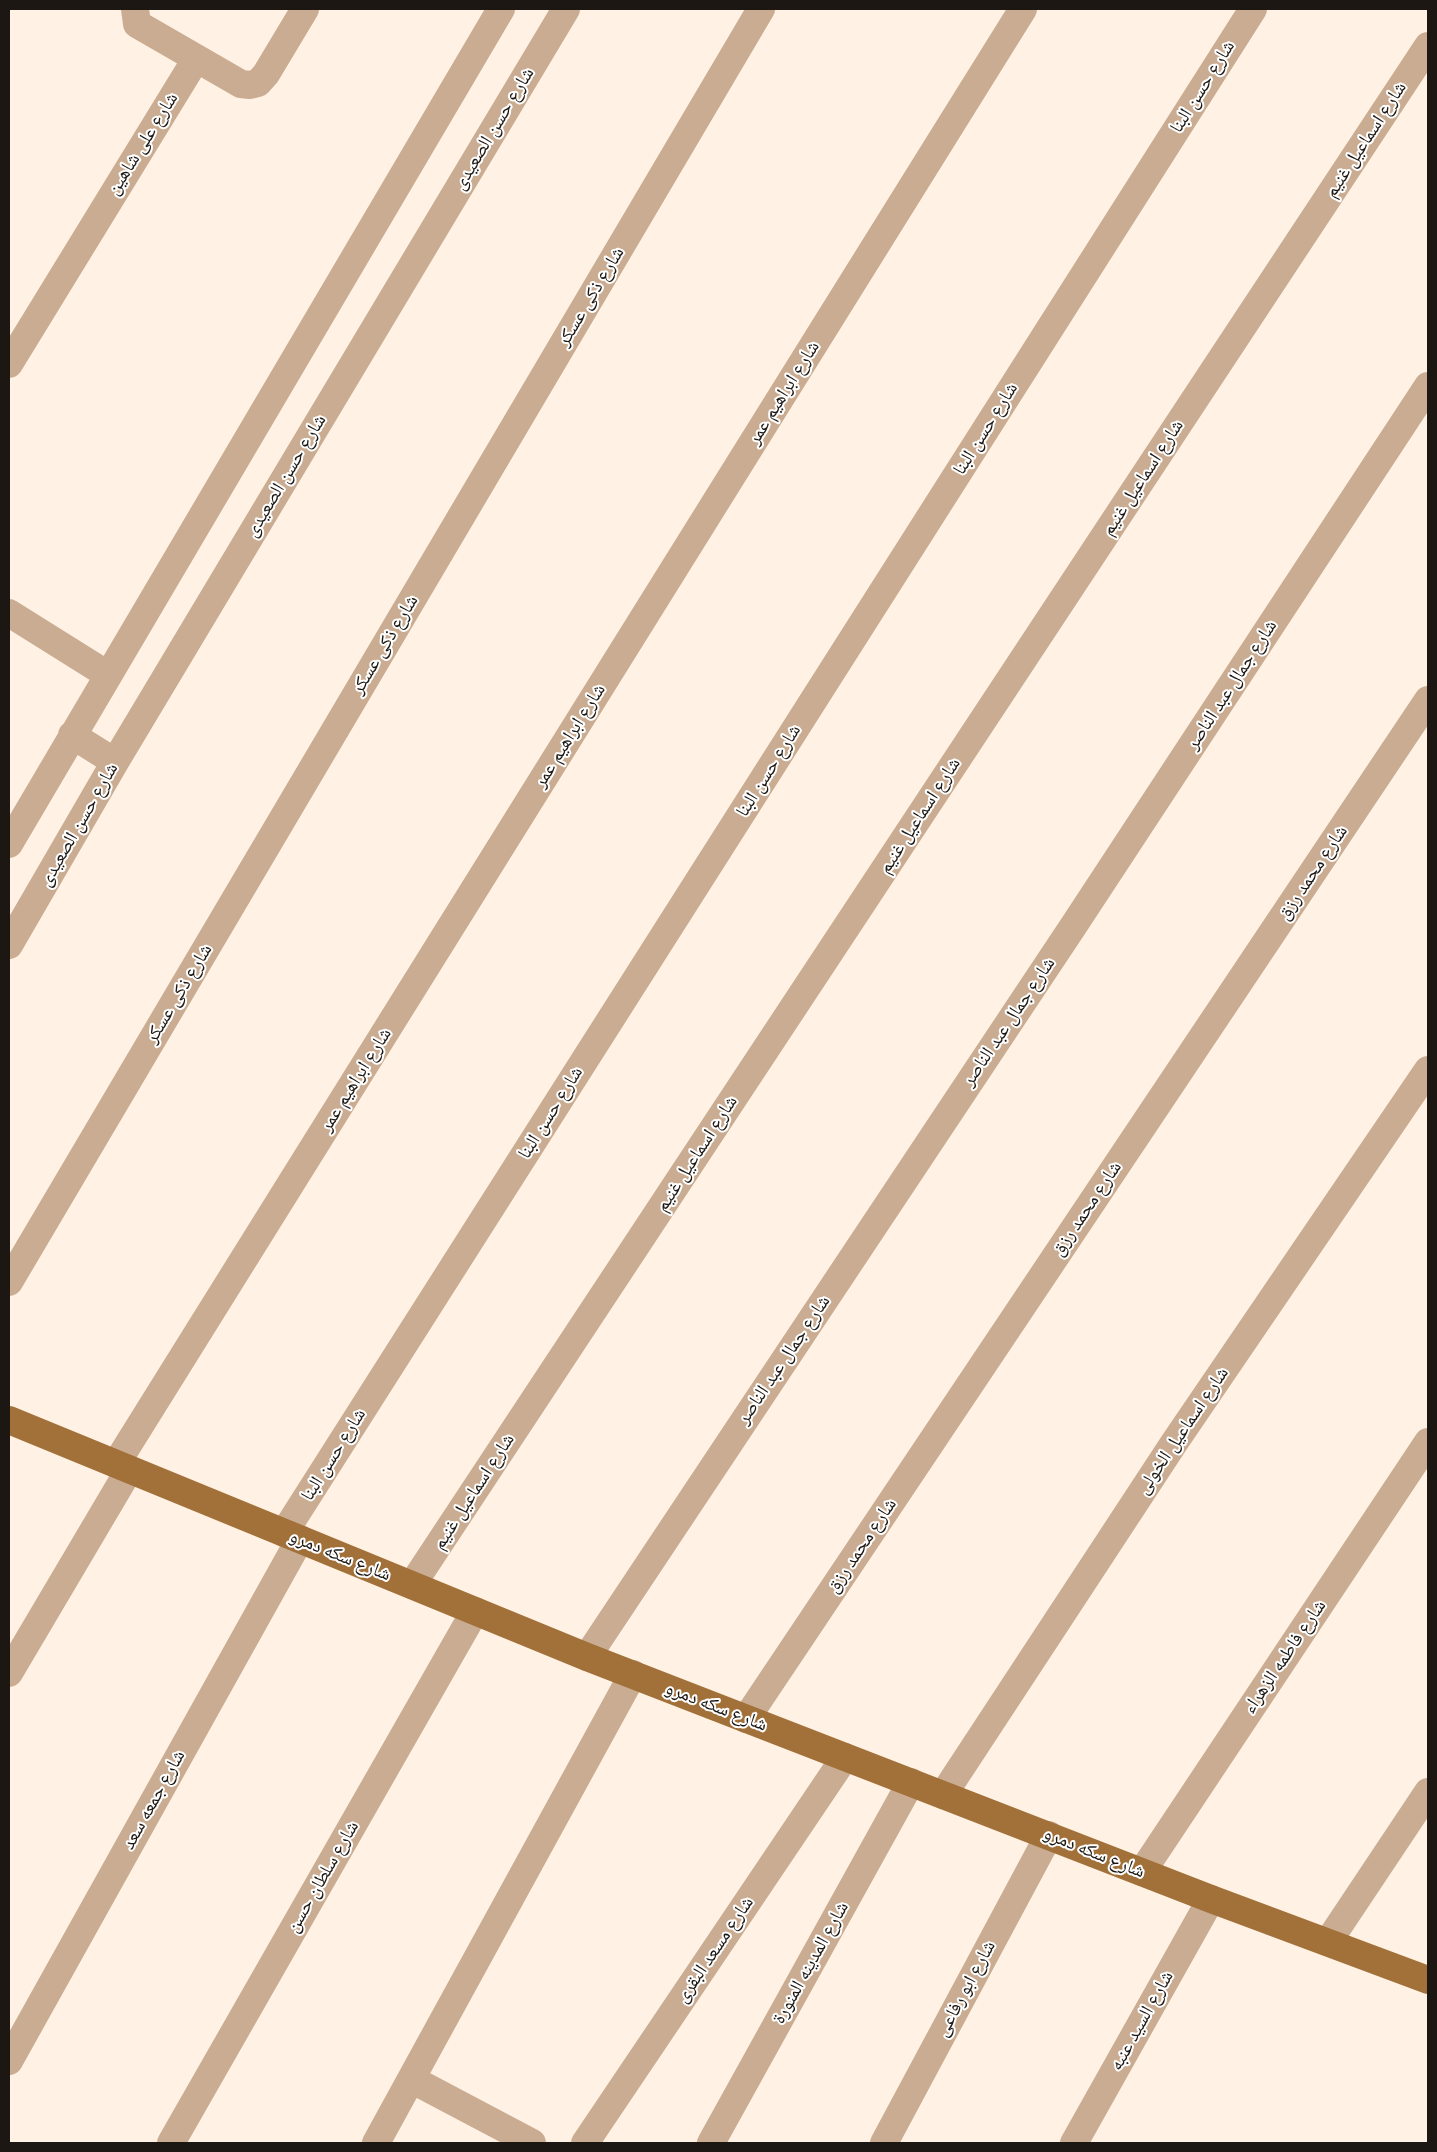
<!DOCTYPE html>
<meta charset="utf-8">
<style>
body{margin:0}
#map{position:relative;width:1437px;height:2152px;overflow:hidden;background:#fff1e3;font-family:Signika,sans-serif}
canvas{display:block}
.frame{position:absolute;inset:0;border:10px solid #1c1712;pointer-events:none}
</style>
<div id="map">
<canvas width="1437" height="2152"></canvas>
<div class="frame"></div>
</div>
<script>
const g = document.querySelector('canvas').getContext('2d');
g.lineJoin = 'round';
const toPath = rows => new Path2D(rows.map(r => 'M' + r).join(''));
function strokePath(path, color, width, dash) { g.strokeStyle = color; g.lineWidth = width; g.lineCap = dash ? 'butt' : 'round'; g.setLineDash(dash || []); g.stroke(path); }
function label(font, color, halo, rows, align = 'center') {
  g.font = font + ' Signika,"Noto Naskh Arabic",sans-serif'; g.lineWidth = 4; g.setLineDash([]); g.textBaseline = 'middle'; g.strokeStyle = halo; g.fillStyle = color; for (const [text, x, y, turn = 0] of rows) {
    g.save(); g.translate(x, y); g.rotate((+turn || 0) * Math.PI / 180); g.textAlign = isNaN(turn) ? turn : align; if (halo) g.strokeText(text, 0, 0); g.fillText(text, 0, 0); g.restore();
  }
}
strokePath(toPath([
 [135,9,137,24,241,84,250,85,258,83,266,74,305,9],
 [9,364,196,59],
 [9,613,108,675],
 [72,735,115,762],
 [9,844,501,9],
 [9,945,115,762,566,9],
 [9,1282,761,9],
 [116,1464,1023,9],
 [284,1533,1253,9],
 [412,1585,1428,46],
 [587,1657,1074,925,1428,386],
 [9,1673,129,1470],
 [746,1719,1428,700],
 [943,1795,1174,1443,1428,1070],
 [1142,1872,1428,1442],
 [1328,1942,1428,1792],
 [9,2061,300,1539],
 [411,2079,532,2143],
 [171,2143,475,1611],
 [376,2143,633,1674],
 [585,2143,845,1757],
 [711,2143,911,1782],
 [884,2143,1049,1835],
 [1074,2143,1211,1899]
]), '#c9ac91', 28);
strokePath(toPath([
 [9,1420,587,1657,1211,1899,1428,1980]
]), '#a27039', 28);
label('19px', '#1c1712', '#fff', [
 ["شارع حسن البنا",1203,87,-58],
 ["شارع حسن الصعيدى",494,129,-59],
 ["شارع اسماعيل غنيم",1366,140,-57],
 ["شارع على شاهين",143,144,-58],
 ["شارع ذكى عسكر",591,297,-59],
 ["شارع ابراهيم عمر",784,393,-58],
 ["شارع حسن البنا",986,429,-58],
 ["شارع حسن الصعيدى",286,476,-59],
 ["شارع اسماعيل غنيم",1143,478,-57],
 ["شارع ذكى عسكر",385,645,-59],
 ["شارع جمال عبد الناصر",1232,685,-57],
 ["شارع ابراهيم عمر",570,736,-58],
 ["شارع حسن البنا",769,771,-58],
 ["شارع اسماعيل غنيم",920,816,-57],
 ["شارع حسن الصعيدى",79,825,-60],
 ["شارع محمد رزق",1313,873,-56],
 ["شارع ذكى عسكر",179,994,-59],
 ["شارع جمال عبد الناصر",1009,1022,-56],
 ["شارع ابراهيم عمر",356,1080,-58],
 ["شارع حسن البنا",551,1113,-58],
 ["شارع اسماعيل غنيم",697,1154,-57],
 ["شارع محمد رزق",1087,1209,-56],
 ["شارع جمال عبد الناصر",784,1360,-56],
 ["شارع اسماعيل الخولى",1183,1431,-56],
 ["شارع حسن البنا",334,1455,-58],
 ["شارع اسماعيل غنيم",474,1492,-57],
 ["شارع محمد رزق",862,1546,-56],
 ["شارع سكه دمرو",340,1556,22],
 ["شارع فاطمه الزهراء",1285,1657,-56],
 ["شارع سكه دمرو",716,1707,21],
 ["شارع جمعه سعد",154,1800,-61],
 ["شارع سكه دمرو",1094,1853,22],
 ["شارع سلطان حسن",323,1877,-60],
 ["شارع مسعد البقرى",715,1950,-56],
 ["شارع المدينه المنورة",811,1963,-61],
 ["شارع ابو رفاعى",966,1989,-62],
 ["شارع السيد عنبه",1142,2021,-61]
]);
</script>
